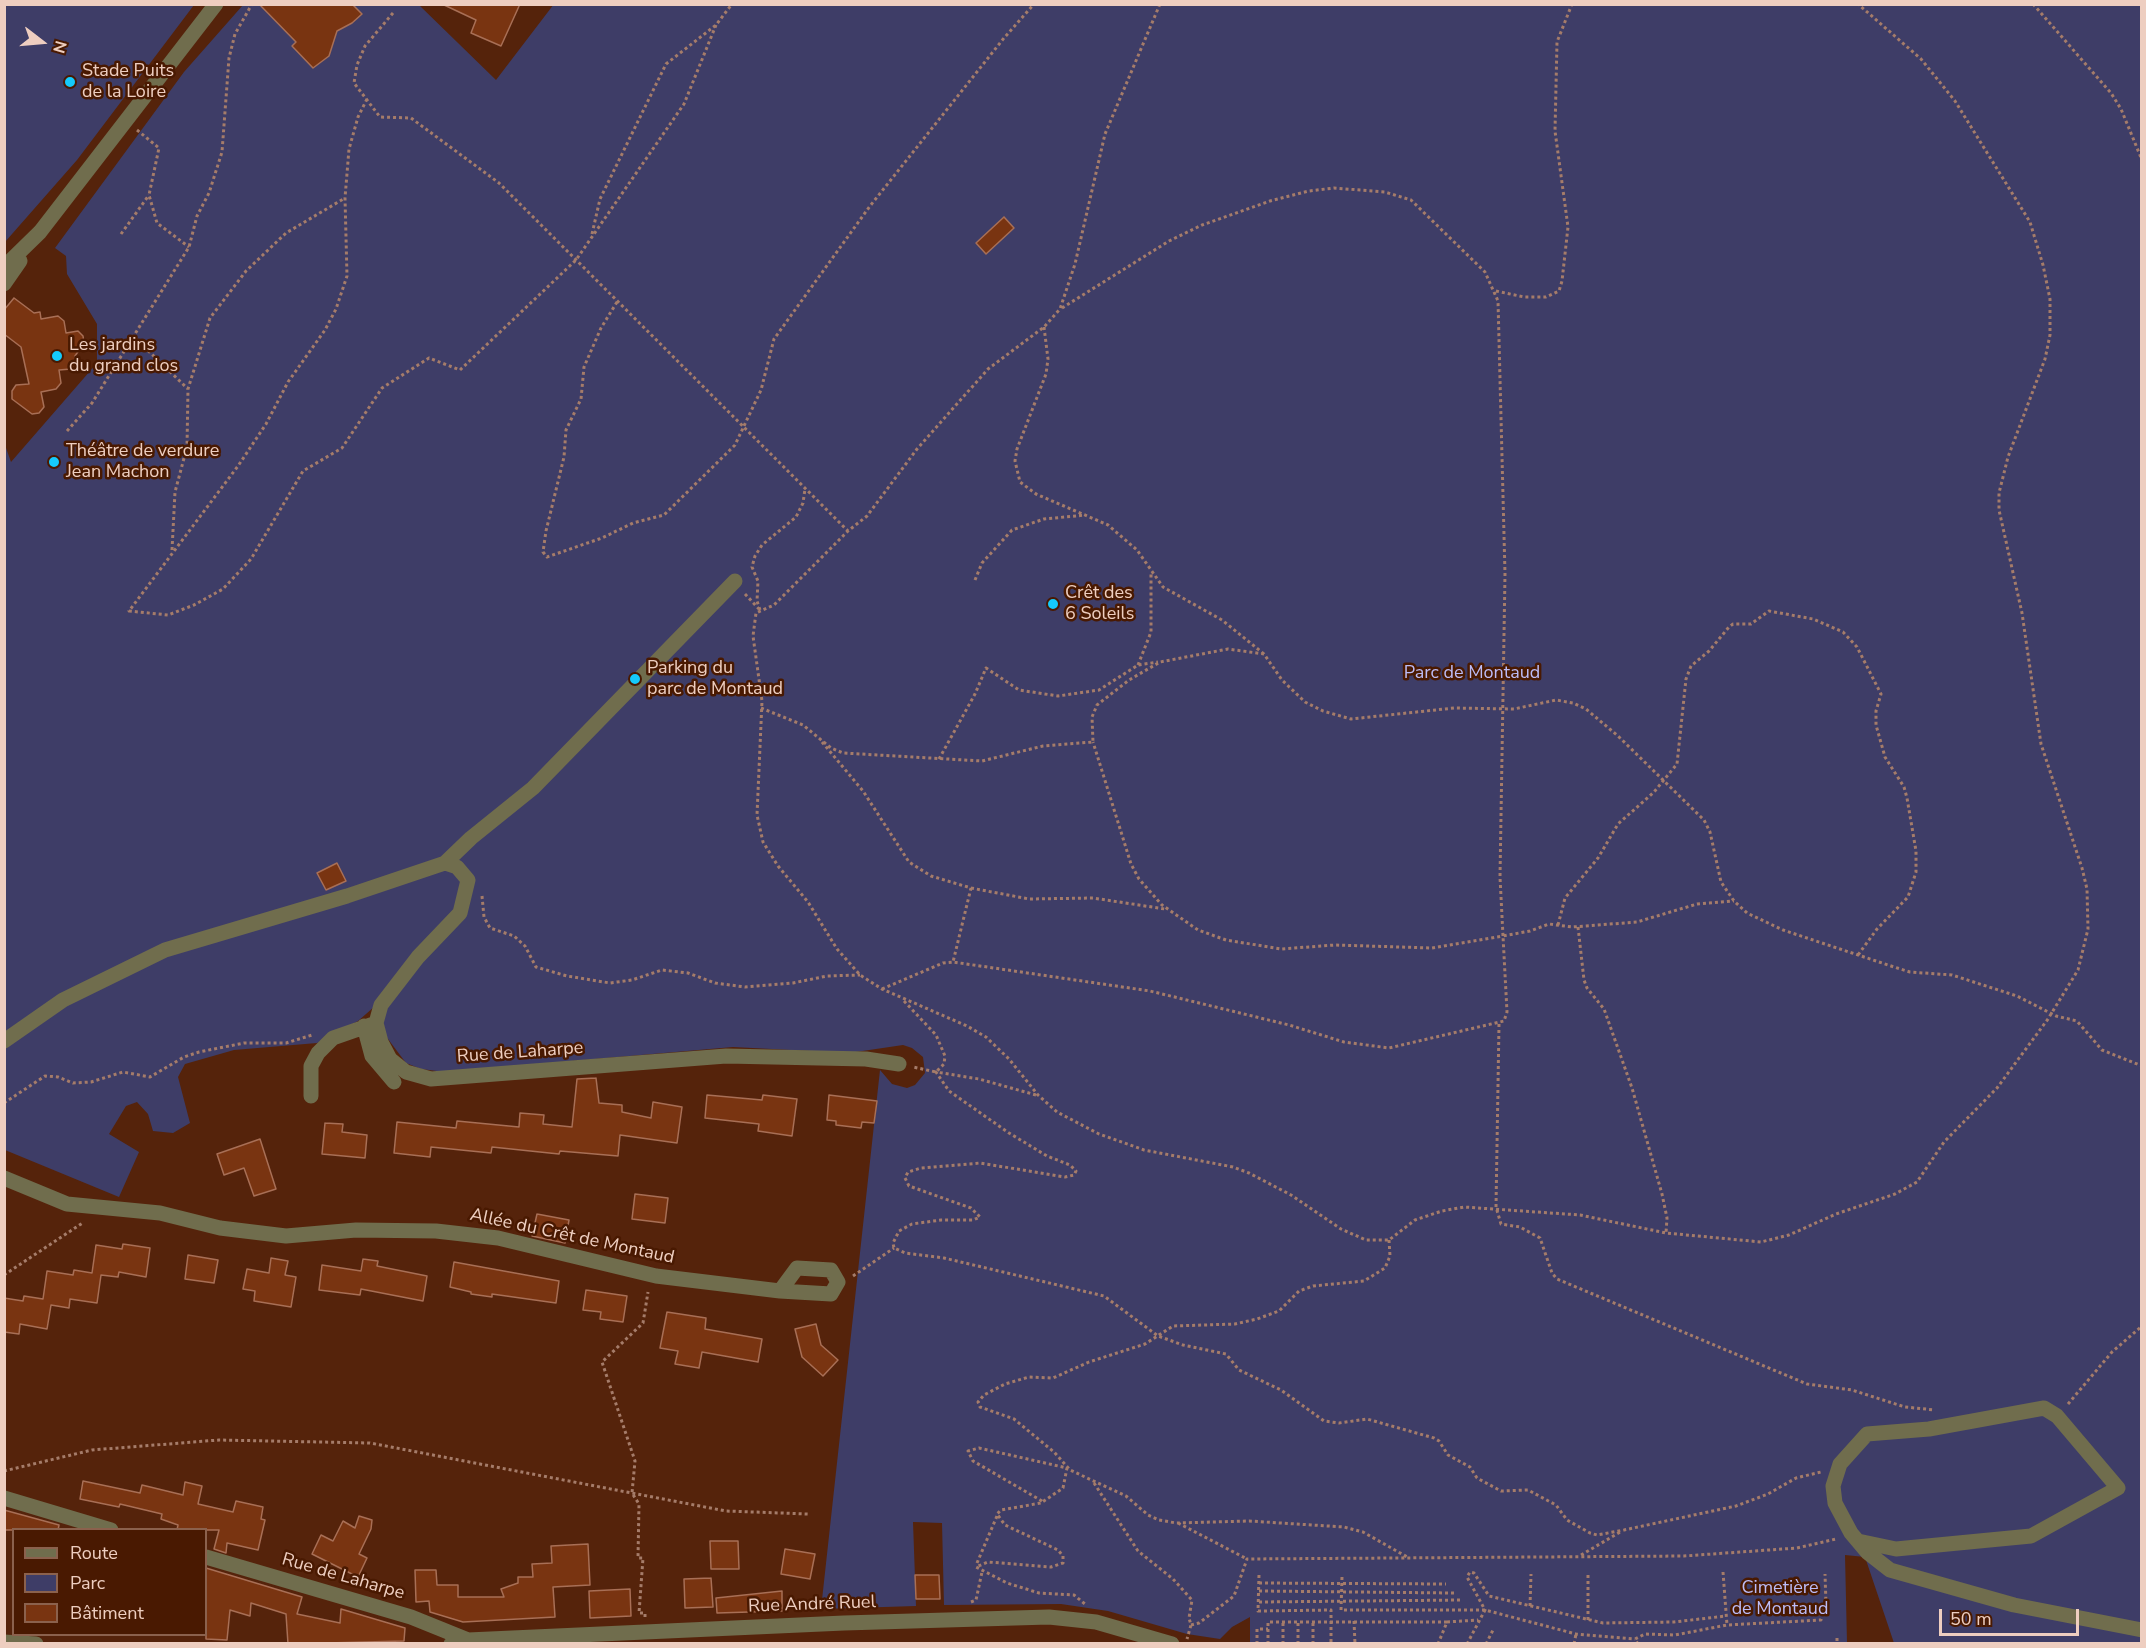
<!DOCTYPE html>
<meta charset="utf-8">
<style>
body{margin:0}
#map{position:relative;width:2146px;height:1648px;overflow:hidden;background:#55230b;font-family:"Nunito Sans",sans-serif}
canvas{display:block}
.frame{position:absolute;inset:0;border:6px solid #eecec0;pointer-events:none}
.legend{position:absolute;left:12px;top:1528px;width:195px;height:108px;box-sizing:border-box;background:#491901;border:2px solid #8b614d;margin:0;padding:8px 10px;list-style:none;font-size:18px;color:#eecec0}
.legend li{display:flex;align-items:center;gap:12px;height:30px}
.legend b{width:30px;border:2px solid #8b614d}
.north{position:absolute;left:12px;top:12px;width:60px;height:60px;-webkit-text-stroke:4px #491901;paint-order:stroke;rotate:106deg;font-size:16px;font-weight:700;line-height:24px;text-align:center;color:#eecec0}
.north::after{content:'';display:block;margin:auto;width:21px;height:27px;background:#eecec0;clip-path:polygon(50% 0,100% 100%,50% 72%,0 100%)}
.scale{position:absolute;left:1939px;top:1609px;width:140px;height:27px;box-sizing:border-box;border:3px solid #eecec0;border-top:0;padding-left:8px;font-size:18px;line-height:21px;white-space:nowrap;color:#eecec0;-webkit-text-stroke:4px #491901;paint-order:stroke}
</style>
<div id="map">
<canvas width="2146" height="1648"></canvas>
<div class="frame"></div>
<ul class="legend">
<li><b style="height:8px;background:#706d4d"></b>Route</li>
<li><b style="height:16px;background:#3e3d67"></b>Parc</li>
<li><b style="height:16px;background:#793411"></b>Bâtiment</li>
</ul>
<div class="north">N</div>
<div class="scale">50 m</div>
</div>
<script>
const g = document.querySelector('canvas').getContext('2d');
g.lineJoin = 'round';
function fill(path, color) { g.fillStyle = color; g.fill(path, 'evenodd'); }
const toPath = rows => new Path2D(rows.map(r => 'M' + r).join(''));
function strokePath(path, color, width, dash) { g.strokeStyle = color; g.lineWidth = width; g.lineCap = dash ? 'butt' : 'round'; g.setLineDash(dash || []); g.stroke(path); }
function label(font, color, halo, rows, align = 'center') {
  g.font = font + ' "Nunito Sans",sans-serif'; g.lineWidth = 5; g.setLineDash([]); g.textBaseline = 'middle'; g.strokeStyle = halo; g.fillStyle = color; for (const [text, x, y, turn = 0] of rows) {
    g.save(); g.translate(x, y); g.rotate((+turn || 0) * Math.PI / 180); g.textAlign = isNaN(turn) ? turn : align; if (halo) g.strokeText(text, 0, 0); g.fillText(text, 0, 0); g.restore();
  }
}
fill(toPath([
 [554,4,2141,5,2141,1643,1894,1643,1865,1557,1845,1555,1847,1643,1250,1643,1250,1617,1232,1627,1220,1639,1187,1634,1108,1611,1061,1604,944,1605,942,1523,913,1522,916,1606,821,1609,880,1070,892,1084,907,1088,915,1085,925,1073,923,1057,912,1048,903,1045,849,1053,733,1047,445,1072,421,1069,406,1063,385,1035,374,1007,358,1021,317,1043,234,1050,185,1064,178,1077,190,1123,173,1133,153,1131,148,1114,137,1102,126,1106,109,1134,139,1152,119,1197,5,1150,5,445,11,462,97,363,97,324,67,274,66,256,55,248,184,72,243,5,419,5,496,80],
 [4,5,194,5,77,160,5,242]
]), '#3e3d67');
const building = toPath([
 [259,4,352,4,362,14,352,23,337,31,329,56,313,68,292,46,296,42,259,4],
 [442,4,520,4,501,46,471,33,476,20,442,4],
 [1004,217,1014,228,986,254,976,243,1004,217],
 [14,298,34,313,40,312,41,319,58,316,64,321,66,333,78,331,83,336,84,343,75,356,76,362,71,369,59,370,61,383,56,389,41,392,44,407,39,413,32,414,12,399,12,391,16,385,29,384,21,347,4,334,4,310,14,298],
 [337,863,346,881,326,890,317,873,337,863],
 [596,1078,599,1103,622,1105,622,1112,651,1118,653,1102,682,1107,677,1143,620,1135,618,1156,560,1151,559,1154,492,1147,491,1153,431,1147,430,1157,394,1153,397,1122,456,1128,457,1121,519,1127,520,1113,544,1115,543,1124,572,1127,577,1079,596,1078],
 [707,1095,762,1100,763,1095,797,1099,792,1136,758,1131,759,1124,705,1118,707,1095],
 [829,1095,877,1101,874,1123,862,1122,861,1128,836,1125,836,1121,827,1120,829,1095],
 [325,1123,343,1124,342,1132,367,1135,365,1158,322,1154,325,1123],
 [260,1139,276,1189,254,1196,244,1168,224,1175,217,1154,260,1139],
 [635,1194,668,1198,665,1223,632,1219,635,1194],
 [537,1214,569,1220,565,1243,532,1236,537,1214],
 [123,1244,150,1248,146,1277,119,1272,118,1277,101,1275,97,1303,70,1299,69,1308,51,1305,47,1329,20,1324,19,1334,4,1332,4,1298,23,1301,24,1296,43,1299,47,1271,73,1275,74,1270,92,1273,96,1245,122,1249,123,1244],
 [188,1255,218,1260,214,1283,185,1279,188,1255],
 [271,1258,288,1261,285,1275,296,1277,291,1307,254,1301,255,1291,243,1289,247,1269,269,1273,271,1258],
 [363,1259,378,1261,377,1266,427,1276,423,1301,361,1289,360,1295,319,1290,322,1265,361,1271,363,1259],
 [454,1262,559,1281,556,1303,492,1294,492,1297,471,1294,471,1292,450,1287,454,1262],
 [586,1290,627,1296,623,1322,600,1319,601,1312,583,1310,586,1290],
 [667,1312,706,1318,705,1329,762,1339,758,1362,702,1352,699,1368,675,1364,678,1351,660,1348,667,1312],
 [816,1324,821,1345,838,1360,823,1376,802,1357,795,1329,816,1324],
 [83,1481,140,1493,142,1485,183,1495,185,1482,202,1486,198,1504,233,1512,236,1501,263,1507,261,1519,265,1520,258,1550,227,1543,226,1553,214,1549,219,1530,177,1530,178,1525,161,1519,162,1514,120,1504,119,1507,80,1499,83,1481],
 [4,1510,59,1525,58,1530,4,1530,4,1510],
 [359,1516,372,1520,371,1529,359,1554,367,1558,358,1577,312,1554,321,1535,333,1541,343,1521,355,1528,359,1516],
 [710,1541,738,1541,739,1569,711,1569,710,1541],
 [588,1544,590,1585,553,1587,555,1617,463,1622,430,1612,429,1601,416,1602,415,1570,436,1570,437,1585,458,1585,458,1597,504,1597,501,1589,518,1583,518,1577,533,1577,532,1564,552,1563,551,1546,588,1544],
 [785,1549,815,1554,810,1579,781,1574,785,1549],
 [206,1568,302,1597,297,1614,340,1623,341,1609,405,1628,404,1641,288,1644,286,1614,251,1603,250,1616,230,1610,227,1640,206,1639,206,1568],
 [915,1575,939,1575,940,1599,916,1599,915,1575],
 [711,1578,713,1607,685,1608,684,1579,711,1578],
 [630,1589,631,1616,590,1618,589,1591,630,1589],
 [782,1591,782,1611,717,1613,716,1598,782,1591]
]);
fill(building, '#793411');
strokePath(building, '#a86f56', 1.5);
strokePath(toPath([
 [1160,4,1105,134,1075,264,1060,309,1044,327,988,369,917,449,867,516,848,531,774,605,756,613,753,636,762,701,757,815,763,842,778,866,808,902,837,949,860,975,882,989,967,1026,986,1037,1009,1059,1038,1095,1057,1112,1099,1134,1144,1150,1233,1167,1249,1173,1291,1195,1341,1229,1366,1240,1389,1240,1415,1220,1442,1211,1464,1207,1580,1215,1666,1233,1761,1242,1789,1235,1836,1214,1895,1194,1917,1182,1944,1142,1997,1088,2048,1019,2078,970,2088,929,2087,889,2082,868,2041,744,2022,613,1999,510,1999,493,2008,457,2045,359,2050,335,2050,299,2043,265,2030,222,1955,101,1921,59,1858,4],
 [2033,4,2111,93,2121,109,2142,160],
 [393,13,365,46,357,65,354,83,380,117,411,118,499,183,848,531],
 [367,99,358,117,349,149,345,198,347,276,336,309,325,330,288,382,266,424,238,466,129,611,168,615,194,605,223,589,251,559,303,471,342,448,382,388,429,358,460,370,576,260,684,104,716,25],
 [137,130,159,148,149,195,157,223,189,247],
 [121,234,149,195],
 [592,234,600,199,666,64,716,25,732,4],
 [1496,291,1524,297,1546,297,1559,291,1562,281,1568,227,1555,131,1557,42,1572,4],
 [617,302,601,328,584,367,581,399,566,430,564,457,546,531,543,552,547,557,602,538,633,523,664,515,735,445,761,390,774,339,870,206,1004,38,1034,4],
 [1062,308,1169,241,1202,225,1270,201,1309,191,1334,188,1385,192,1411,200,1485,272,1498,301,1505,574,1500,877,1503,936,1432,948,1335,945,1281,949,1226,940,1198,930,1162,905,1139,879,1131,864,1093,742],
 [1044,327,1048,359,1046,374,1017,449,1015,461,1020,482,1036,494,1108,525,1137,550,1163,587,1222,620,1264,654],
 [135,338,188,389],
 [67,431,92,403,189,247,197,216,209,193,222,152,229,58,235,34,252,4],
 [172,550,175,492,187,447,188,389,210,318,246,271,286,233,345,198],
 [975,580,982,563,1012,530,1044,519,1086,515],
 [745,594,759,609],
 [760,610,757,601,758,581,752,567,755,556,762,545,796,517,803,503,805,489],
 [1138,665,1151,632,1151,573],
 [761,708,803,725,831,748,843,753,982,761,1043,746,1093,742,1092,717,1097,705,1129,680,1160,662,1228,649,1264,654,1282,680,1305,702,1323,711,1351,719,1454,708,1514,709,1556,700,1573,703,1586,709,1618,736,1704,820,1710,832,1721,882,1734,901,1747,913,1783,930,1894,967,1910,972,1952,975,2017,996,2056,1016,2077,1021,2102,1050,2142,1066],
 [822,742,863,791,909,862,931,876,971,888,953,962],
 [939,759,975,694,986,668,1019,690,1058,696,1099,690,1138,665,1158,662],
 [971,888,1029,899,1093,898,1165,909],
 [482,896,484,917,490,928,514,936,525,946,536,967,567,976,610,983,632,980,662,970,688,973,715,983,745,987,793,983,827,976,860,975],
 [1558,925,1565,898,1598,858,1618,824,1654,792,1677,764,1686,679,1691,666,1709,651,1729,627,1733,624,1751,624,1769,611,1813,619,1843,632,1857,647,1881,694,1876,711,1876,725,1885,757,1904,787,1907,798,1916,851,1916,872,1908,897,1877,929,1858,955],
 [1578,927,1584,980,1587,988,1604,1009,1632,1088,1662,1194,1667,1218,1666,1233],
 [882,989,943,963,953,962,1150,991,1289,1025,1344,1042,1389,1048,1504,1021,1507,1012,1503,936,1530,931,1549,924,1572,927,1637,922,1697,904,1734,901],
 [904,1001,936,1035,945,1056,944,1064,936,1072,913,1067],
 [1499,1024,1496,1207,1501,1224,1520,1227,1540,1238,1552,1273,1557,1279,1807,1384,1852,1390,1905,1407,1935,1410],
 [1036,1095,979,1079,936,1072,949,1091,1009,1133,1047,1156,1070,1165,1076,1171,1074,1175,1065,1177,980,1163,921,1168,908,1172,905,1178,909,1186,971,1208,980,1217,973,1220,941,1220,912,1224,899,1231,893,1243,894,1248,905,1253,944,1258,1104,1296,1158,1336,1183,1345,1226,1354,1239,1370,1281,1390,1324,1421,1339,1423,1367,1419,1434,1438,1439,1441,1448,1455,1470,1467,1477,1478,1501,1491,1528,1490,1556,1505,1567,1520,1590,1533,1597,1535,1624,1530,1736,1506,1768,1494,1796,1478,1821,1472],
 [4,1103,45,1076,58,1077,73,1083,91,1082,123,1072,150,1077,184,1057,199,1052,244,1043,286,1043,312,1035],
 [1389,1240,1390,1256,1385,1268,1364,1281,1313,1286,1299,1291,1279,1311,1257,1319,1235,1324,1173,1326,1145,1344,1089,1362,1053,1378,1029,1377,1005,1384,984,1395,978,1402,980,1407,1014,1419,1054,1452,1070,1470,1126,1496,1148,1515,1159,1520,1176,1523,1249,1521,1344,1527,1363,1532,1409,1558],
 [4,1275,84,1222],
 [853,1276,894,1248],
 [2068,1404,2112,1352,2142,1326],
 [4,1471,92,1450,219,1440,370,1443,726,1511,808,1514],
 [1094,1483,1138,1551,1173,1579,1192,1600,1189,1618,1191,1625,1187,1639],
 [1042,1501,973,1461,968,1451,979,1448,1067,1468,1063,1488,1041,1503,1001,1510,997,1514,1005,1525,1058,1550,1063,1556,1063,1563,1051,1567,988,1562,976,1567,1007,1583,1039,1593,1074,1595,1085,1604],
 [1178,1523,1247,1559],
 [1581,1555,1622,1531],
 [977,1563,997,1516],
 [1723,1572,1727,1625],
 [1259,1575,1258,1611,1331,1610,1331,1644],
 [1342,1577,1341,1610,1485,1610,1576,1634,1635,1639],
 [1259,1583,1446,1584],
 [1259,1591,1454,1593],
 [971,1602,976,1600,982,1572],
 [1259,1602,1463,1600],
 [1530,1606,1531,1574],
 [645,1617,645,1613,639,1613,643,1558,638,1558,639,1504,632,1493,635,1461,602,1362,643,1323,648,1292],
 [1588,1620,1588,1574],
 [1354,1621,1355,1644],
 [1447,1622,1478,1620],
 [1191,1625,1199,1623,1234,1596,1247,1559,1684,1556,1797,1548,1836,1539],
 [1837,1638,1837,1644],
 [1257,1644,1257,1629,1268,1629],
 [1268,1644,1268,1622,1447,1622,1438,1644],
 [1283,1644,1283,1622],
 [1298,1644,1298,1622],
 [1313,1644,1313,1622],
 [1467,1644,1485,1610,1467,1577,1470,1572,1474,1573,1489,1596,1603,1623,1674,1622,1726,1616],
 [1486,1644,1494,1628],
 [1574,1644,1576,1634],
 [1638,1644,1635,1639,1645,1634,1675,1635,1727,1625,1821,1620,1821,1611,1826,1604,1825,1574]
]), '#a57c6a', 3, [3, 3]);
strokePath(toPath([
 [4,267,40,232,216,4],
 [4,284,20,261],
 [445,863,457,867,468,880,460,913,418,957,381,1005,376,1023,381,1042,390,1059,406,1072,431,1079,726,1056,866,1059,899,1064],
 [364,1026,372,1056,394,1082],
 [4,1041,63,1000,165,950,347,896,445,863,471,838,533,788,735,581],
 [311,1096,311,1066,318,1053,333,1038,376,1023],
 [4,1178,67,1204,160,1213,220,1228,286,1236,356,1230,436,1231,498,1238,656,1276,780,1291,831,1294,838,1282,831,1270,797,1268,780,1291],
 [4,1498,111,1530],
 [1858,1541,1896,1549,2031,1536,2118,1488,2057,1416,2044,1408,1929,1429,1867,1434,1840,1464,1833,1486,1835,1503,1851,1533,1867,1552,1890,1570,2014,1605,2142,1630],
 [206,1557,411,1617,468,1640],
 [4,1642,36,1644],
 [451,1644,468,1640,844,1623,1049,1617,1096,1622,1172,1644]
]), '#706d4d', 15);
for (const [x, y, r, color] of [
 [70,82,6,"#15cafb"],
 [57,356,6,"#15cafb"],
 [54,462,6,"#15cafb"],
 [1053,604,6,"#15cafb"],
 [635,679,6,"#15cafb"]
]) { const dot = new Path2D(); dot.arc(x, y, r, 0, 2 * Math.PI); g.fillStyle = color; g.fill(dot); strokePath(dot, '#491901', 2); }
label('18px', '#eecec0', '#491901', [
 ["Stade Puits",82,72],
 ["de la Loire",82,93],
 ["Les jardins",69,346],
 ["du grand clos",69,367],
 ["Théâtre de verdure",66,452],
 ["Jean Machon",66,473],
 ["Crêt des",1065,594],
 ["6 Soleils",1065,615],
 ["Parking du",647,669],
 ["parc de Montaud",647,690]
], 'left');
label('18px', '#bcbcf7', '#491901', [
 ["Parc de Montaud",1472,674],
 ["Cimetière",1780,1589],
 ["de Montaud",1780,1610]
]);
label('18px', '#eecec0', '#491901', [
 ["Rue de Laharpe",520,1053,-4],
 ["Allée du Crêt de Montaud",572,1237,12],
 ["Rue de Laharpe",343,1577,16],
 ["Rue André Ruel",812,1605,-2]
]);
</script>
